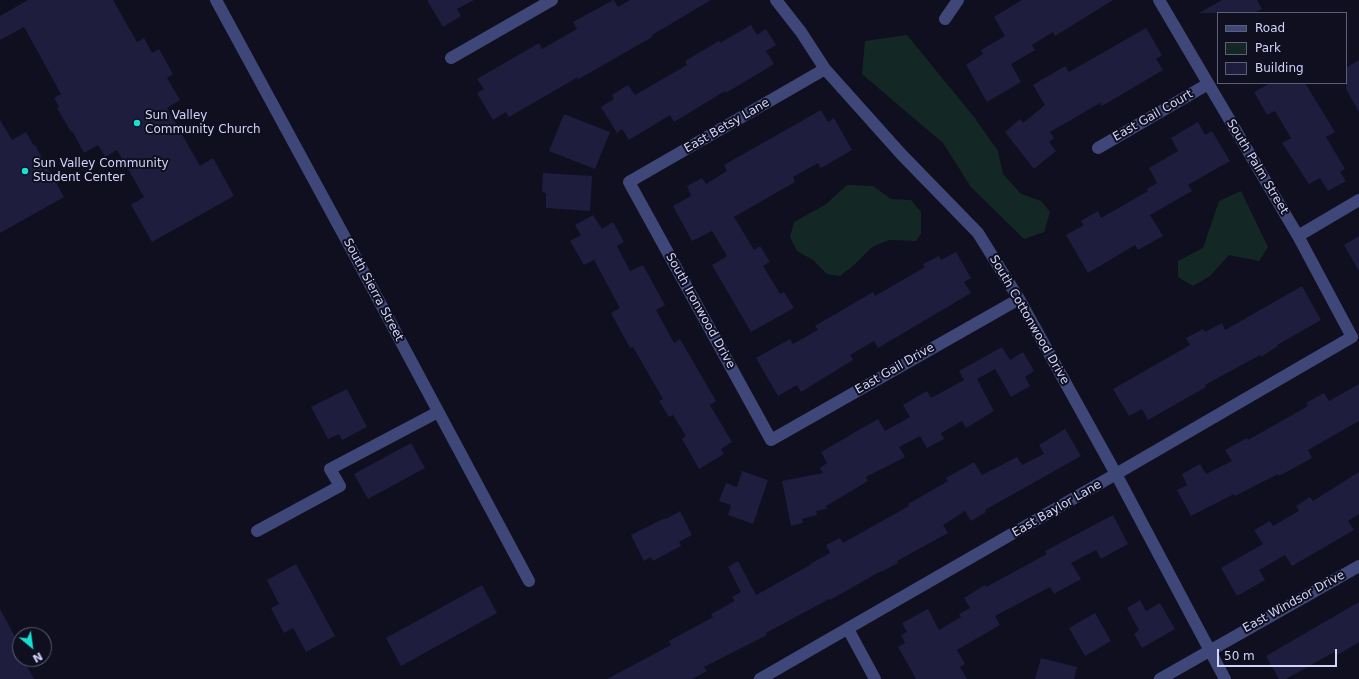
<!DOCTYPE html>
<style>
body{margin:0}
#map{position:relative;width:1359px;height:679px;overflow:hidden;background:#0f0f1f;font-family:"DejaVu Sans",sans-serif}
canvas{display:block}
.legend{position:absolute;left:1217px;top:12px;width:130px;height:72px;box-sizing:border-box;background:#0f0f1f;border:1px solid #5d5e77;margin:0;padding:5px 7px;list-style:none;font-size:12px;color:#d2d4fa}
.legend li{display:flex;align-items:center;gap:8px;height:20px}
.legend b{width:20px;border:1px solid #5d5e77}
.north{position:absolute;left:12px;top:627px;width:40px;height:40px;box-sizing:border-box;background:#0f0f1f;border:1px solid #5d5e77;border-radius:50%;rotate:151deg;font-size:11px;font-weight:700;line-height:16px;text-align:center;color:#d2d4fa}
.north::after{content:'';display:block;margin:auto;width:14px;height:18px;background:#1aded0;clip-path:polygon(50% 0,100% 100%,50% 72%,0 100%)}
.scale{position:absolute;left:1217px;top:649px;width:120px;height:18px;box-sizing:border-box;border:2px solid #d2d4fa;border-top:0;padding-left:5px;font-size:12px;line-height:14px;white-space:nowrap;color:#d2d4fa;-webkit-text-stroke:3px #0f0f1f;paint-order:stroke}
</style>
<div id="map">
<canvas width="1359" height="679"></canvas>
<ul class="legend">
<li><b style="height:5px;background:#3f4779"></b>Road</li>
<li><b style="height:11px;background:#132824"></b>Park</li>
<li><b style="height:11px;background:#1e1d3e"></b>Building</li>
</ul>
<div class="north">N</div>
<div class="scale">50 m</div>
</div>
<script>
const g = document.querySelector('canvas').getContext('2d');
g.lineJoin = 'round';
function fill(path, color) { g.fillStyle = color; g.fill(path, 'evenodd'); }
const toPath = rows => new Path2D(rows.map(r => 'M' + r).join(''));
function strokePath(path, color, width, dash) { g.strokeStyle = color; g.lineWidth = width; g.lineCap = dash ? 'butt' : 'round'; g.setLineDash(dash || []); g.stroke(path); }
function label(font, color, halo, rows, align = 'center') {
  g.font = font + ' "DejaVu Sans",sans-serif'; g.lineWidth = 4; g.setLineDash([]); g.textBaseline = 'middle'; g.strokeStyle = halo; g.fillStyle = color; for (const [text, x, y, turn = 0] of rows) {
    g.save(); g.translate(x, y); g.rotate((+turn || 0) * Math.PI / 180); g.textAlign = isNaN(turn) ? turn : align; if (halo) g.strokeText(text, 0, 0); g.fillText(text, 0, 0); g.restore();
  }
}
fill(toPath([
 [907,35,974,117,998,151,1003,174,1021,194,1041,201,1050,212,1044,232,1024,239,971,187,943,143,862,74,865,41],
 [847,185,873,186,891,199,911,200,921,212,921,234,916,241,889,240,872,247,854,265,840,276,827,274,813,260,797,251,790,237,794,222,825,205],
 [1241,191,1268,247,1259,261,1229,255,1210,276,1193,286,1178,277,1178,261,1203,248,1219,201]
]), '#132824');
fill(toPath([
 [28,0,113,0,137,42,144,38,152,53,159,49,173,74,167,78,180,100,167,108,200,166,213,158,234,196,152,242,131,205,144,197,117,150,105,157,98,145,84,153,72,131,71,132,57,108,59,107,54,98,61,94,24,27,0,40,0,16],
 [427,0,474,0,457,9,461,16,443,27],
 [613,0,614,0,618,7,630,0,711,0,652,35,652,37,577,80,578,77,509,117,506,112,493,120,477,93,484,89,477,79,539,43,542,49,577,29,573,22],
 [1022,0,1113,0,1055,36,1053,32,1032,45,1035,50,1011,64,1021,82,987,102,966,65,983,54,981,50,1005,36,994,17],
 [1222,0,1257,0,1262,9,1254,13,1199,13],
 [751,25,757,35,766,29,776,45,766,51,774,64,726,93,725,91,674,122,670,115,629,140,622,129,617,133,601,107,614,99,612,95,628,85,635,95,687,65,685,61,719,41,720,43],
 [1146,28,1162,55,1156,59,1163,70,1102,106,1100,103,1050,132,1054,138,1049,142,1056,151,1034,169,1005,132,1020,119,1023,123,1045,105,1033,85,1065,66,1069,72],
 [1359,60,1359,112,1346,89,1346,68],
 [1270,83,1305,83,1335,132,1326,137,1345,169,1340,172,1346,181,1328,191,1320,178,1309,184,1282,143,1291,138,1275,111,1267,115,1254,92],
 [821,110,828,122,834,118,852,150,821,168,818,163,793,177,795,182,734,217,754,250,760,246,770,262,763,266,780,294,784,292,794,308,751,332,712,265,727,256,712,231,692,241,673,206,691,196,687,186,702,178,706,184,727,171,724,165],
 [564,114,610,132,595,169,549,151],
 [0,120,12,140,26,132,34,146,35,145,64,197,0,233],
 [1198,122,1205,135,1212,131,1230,161,1188,185,1192,191,1150,215,1163,236,1138,250,1135,245,1088,273,1066,235,1084,225,1081,221,1098,211,1101,218,1148,191,1147,189,1157,183,1149,168,1178,151,1171,138],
 [543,173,592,176,590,211,546,208,546,193,542,192],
 [593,215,602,229,613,222,624,242,617,246,630,271,643,265,665,305,656,310,674,343,680,339,716,401,710,405,732,442,721,449,724,454,699,469,682,439,686,436,673,415,669,417,659,401,663,399,633,347,630,348,611,313,620,308,594,260,584,265,570,241,581,235,575,225],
 [1359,236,1359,271,1344,245],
 [956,252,971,278,964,282,971,293,878,348,874,341,850,355,853,360,801,392,797,385,778,396,756,358,790,339,793,344,818,330,815,326,873,292,875,296,925,267,923,264,939,256,941,260],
 [1302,286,1321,320,1277,345,1278,346,1261,357,1260,355,1205,385,1206,387,1148,420,1142,409,1129,416,1113,389,1190,345,1186,338,1203,329,1205,332,1222,323,1225,330],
 [1002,347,1010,360,1023,352,1034,371,1025,377,1030,386,1011,397,995,369,977,379,994,411,966,428,962,421,941,433,944,439,927,448,920,436,899,447,905,457,866,477,868,481,826,506,827,509,816,511,817,515,802,519,803,523,791,526,782,481,823,473,820,468,827,463,821,452,878,419,885,431,910,417,903,405,927,391,931,398,964,380,959,371],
 [1359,384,1359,421,1308,450,1312,458,1279,476,1278,474,1235,496,1234,494,1191,516,1177,490,1187,485,1182,474,1200,464,1206,474,1232,461,1225,450,1247,438,1248,440,1308,406,1306,403,1324,393,1329,401],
 [347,389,367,427,342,440,339,434,328,439,311,407],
 [1065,429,1081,456,985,510,986,512,971,521,965,511,943,525,948,533,897,561,898,563,881,572,881,571,830,600,829,599,766,633,767,635,704,667,707,671,692,679,607,679,671,645,669,641,713,617,711,614,735,601,732,597,741,592,728,567,738,561,756,595,810,565,810,564,830,553,826,545,840,538,843,543,909,506,908,504,948,481,946,478,974,462,982,475,1017,457,1022,465,1044,454,1039,445],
 [411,443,425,468,368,499,354,474],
 [742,471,768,480,753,524,728,515,731,505,719,501,726,483,737,487],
 [1359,472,1359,514,1348,521,1354,530,1292,566,1285,555,1259,570,1265,580,1237,596,1221,568,1263,544,1254,530,1270,521,1273,526,1299,511,1296,506,1310,497,1313,501],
 [680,511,692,535,679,542,681,546,653,561,651,557,644,561,631,535,665,518,666,519],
 [1113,515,1128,544,1101,559,1096,550,1071,563,1081,579,1054,594,1050,587,995,616,1000,625,957,650,965,664,960,667,967,679,916,679,898,647,905,643,901,635,907,632,902,623,928,609,939,630,961,617,959,614,970,608,964,598,985,585,986,587,1047,554,1045,551],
 [296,564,335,636,306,652,293,628,284,633,271,608,279,604,267,580],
 [482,585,497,613,401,666,386,638],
 [1140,600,1146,611,1160,603,1175,629,1142,648,1134,634,1139,630,1127,608],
 [1359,602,1359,642,1336,656,1334,652,1286,679,1279,679,1266,656],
 [0,609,20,646,20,659,23,659,34,679,0,679],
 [1095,613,1111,641,1085,656,1069,628],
 [1041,658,1077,667,1074,679,1035,679]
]), '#1e1d3e');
strokePath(toPath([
 [216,0,348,243,529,581],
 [776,0,801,32,825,69,902,155,978,233,1019,299,1116,474,1225,679],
 [945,19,958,0],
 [451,58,552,0],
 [825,69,629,182,771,440,1019,299],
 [1098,148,1208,84],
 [1298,236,1359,200],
 [257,531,340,486,330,469,438,412],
 [848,629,875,679],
 [760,679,1116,474,1352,337,1298,236,1159,0],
 [1160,679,1359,566]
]), '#3f4779', 12);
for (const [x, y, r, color] of [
 [137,123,4,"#1aded0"],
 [25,171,4,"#1aded0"]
]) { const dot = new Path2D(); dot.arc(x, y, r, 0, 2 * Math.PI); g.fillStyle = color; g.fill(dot); strokePath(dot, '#0f0f1f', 1.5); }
label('12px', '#d2d4fa', '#0f0f1f', [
 ["Sun Valley",145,116],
 ["Community Church",145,130],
 ["Sun Valley Community",33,164],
 ["Student Center",33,178]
], 'left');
label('12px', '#d2d4fa', '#0f0f1f', [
 ["East Gail Court",1153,116,-30],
 ["East Betsy Lane",727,126,-30],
 ["South Palm Street",1257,167,59],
 ["South Sierra Street",373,290,62],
 ["South Ironwood Drive",700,311,61],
 ["South Cottonwood Drive",1029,320,60],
 ["East Gail Drive",895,369,-30],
 ["East Baylor Lane",1057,509,-30],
 ["East Windsor Drive",1294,602,-29]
]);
</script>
